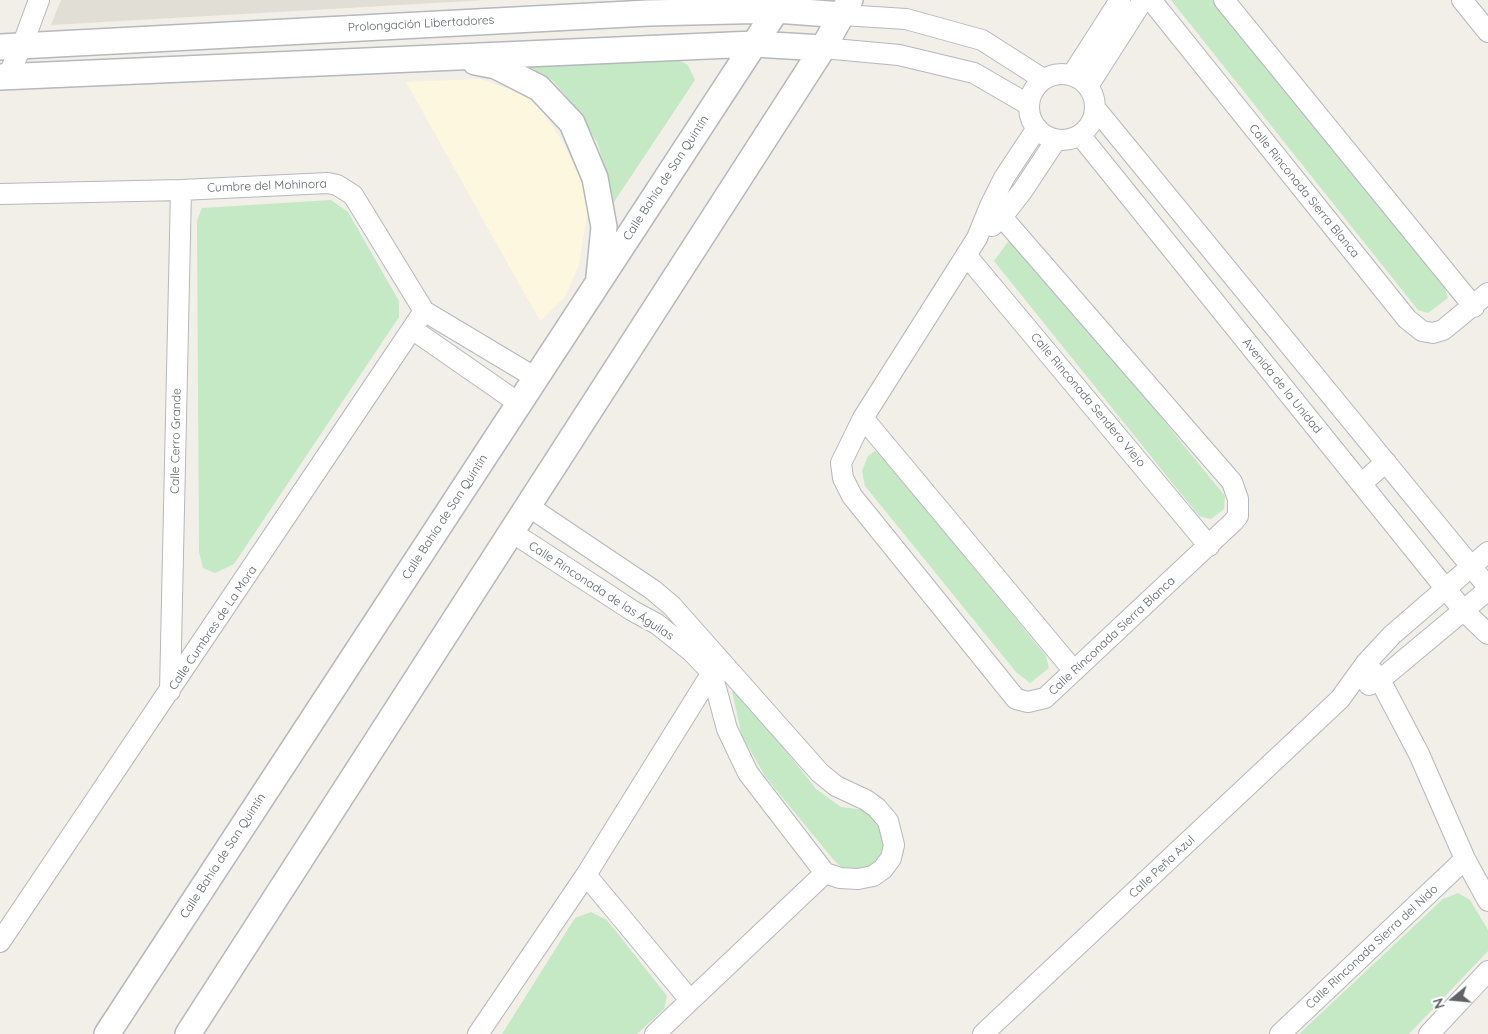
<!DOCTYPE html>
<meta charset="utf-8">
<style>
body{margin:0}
#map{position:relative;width:1488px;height:1034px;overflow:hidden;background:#f1efe8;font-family:Quicksand,sans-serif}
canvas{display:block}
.north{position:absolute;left:1428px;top:974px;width:50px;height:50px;-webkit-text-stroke:4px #fff;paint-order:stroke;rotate:253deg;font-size:14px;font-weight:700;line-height:20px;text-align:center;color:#5f6368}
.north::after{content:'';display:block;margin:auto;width:18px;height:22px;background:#5f6368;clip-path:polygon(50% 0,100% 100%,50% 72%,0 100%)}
</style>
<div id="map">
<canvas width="1488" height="1034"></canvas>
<div class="north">N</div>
</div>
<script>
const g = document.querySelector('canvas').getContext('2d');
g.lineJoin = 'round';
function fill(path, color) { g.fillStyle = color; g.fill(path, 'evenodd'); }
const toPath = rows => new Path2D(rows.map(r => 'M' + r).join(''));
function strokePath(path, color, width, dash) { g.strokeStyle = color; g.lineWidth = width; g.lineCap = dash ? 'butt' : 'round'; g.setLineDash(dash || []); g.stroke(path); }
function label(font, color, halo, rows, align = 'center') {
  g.font = font + ' Quicksand,sans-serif'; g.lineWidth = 5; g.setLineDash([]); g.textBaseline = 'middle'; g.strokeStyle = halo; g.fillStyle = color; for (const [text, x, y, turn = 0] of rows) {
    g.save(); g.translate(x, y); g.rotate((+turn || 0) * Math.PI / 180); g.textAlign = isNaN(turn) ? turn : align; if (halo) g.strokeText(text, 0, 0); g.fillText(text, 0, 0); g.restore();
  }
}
fill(toPath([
 [480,79,532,97,561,139,583,183,587,214,579,265,565,297,540,321,406,82]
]), '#fef7e0');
fill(toPath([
 [61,0,487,0,51,25]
]), '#e1ded6');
fill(toPath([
 [1171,0,1214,0,1444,286,1448,298,1428,313,1418,310],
 [675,58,688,65,695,80,612,205,609,180,597,142,572,103,552,80,526,65],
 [331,200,348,212,399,301,399,317,234,564,215,573,203,568,199,552,197,221,202,208],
 [1010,239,1016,239,1225,496,1224,509,1211,519,1199,516,994,261],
 [875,451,889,464,1046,656,1049,668,1030,683,1016,672,865,486,862,471,868,456],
 [732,691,742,695,816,789,841,807,865,810,881,826,886,852,873,867,845,871,832,858,765,776,742,736],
 [1458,893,1470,900,1488,930,1488,951,1409,1034,1299,1034,1443,899],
 [591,912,607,920,667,996,664,1009,637,1034,502,1034,575,918]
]), '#c5e8c5');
const minor = toPath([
 [1151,0,1407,319,1422,331,1433,333,1443,330,1488,293],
 [1224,0,1474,307],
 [1462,0,1488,32],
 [843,15,906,19,982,40,1043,79],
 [823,48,899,55,974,73,1029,105],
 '1029 107a33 33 0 1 1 66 0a33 33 0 1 1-66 0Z',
 [1072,75,1120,0],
 [7,77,22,46,39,0],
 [1088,86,1143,0],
 [1095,108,1488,587],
 [1080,135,1446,589,1463,610,1488,634],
 [0,194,181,190,328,183,337,185,353,195,424,311,536,378],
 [990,206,1002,217,1232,482,1238,499,1238,516,1233,522,1045,698,1028,702,1016,699,852,496,843,478,841,463,863,418,977,238,990,206,1004,178,1037,128],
 [992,226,1002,217,1023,190,1056,140],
 [966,255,1209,546],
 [412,329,520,404],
 [863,418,1074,671],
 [1361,484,1386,462],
 [510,531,633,611,657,624,692,652,712,673,727,729,748,773,825,873,840,878,858,879,873,876,883,869,891,858,894,845,888,821,877,808,866,800,836,786,820,773,672,606,653,590,528,506],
 [1366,663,1380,680,1419,754,1465,859,1488,901],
 [1369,685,1380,680,1488,590],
 [170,691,181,190],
 [586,875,690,1000],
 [0,942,424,311],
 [478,1034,586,875,716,666],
 [655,1034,825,873],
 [983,1034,1340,699,1366,663,1392,635,1488,552],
 [1280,1034,1465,859],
 [1429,1034,1488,971]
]);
const tertiary = toPath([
 [0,47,648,13,776,10,843,15],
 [475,62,496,66,539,88,572,123,595,178,604,227,599,277],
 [0,77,754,44,823,48],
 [107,1034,783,0],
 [188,1034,823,48,850,0]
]);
strokePath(minor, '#b5b8bc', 22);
strokePath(tertiary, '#b5b8bc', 28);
strokePath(minor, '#fff', 20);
strokePath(tertiary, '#fff', 25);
label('12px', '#5f6368', '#fff', [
 ["Prolongación Libertadores",421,24,-3],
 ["Calle Bahía de San Quintín",666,178,-57],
 ["Cumbre del Mohinora",267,186,-2],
 ["Calle Rinconada Sierra Blanca",1304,191,51],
 ["Avenida de la Unidad",1282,386,51],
 ["Calle Rinconada Sendero Viejo",1088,400,50],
 ["Calle Cerro Grande",176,441,-89],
 ["Calle Bahía de San Quintín",445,517,-57],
 ["Calle Rinconada de las Águilas",601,591,33],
 ["Calle Cumbres de La Mora",213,628,-56],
 ["Calle Rinconada Sierra Blanca",1112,636,-43],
 ["Calle Bahía de San Quintín",223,856,-57],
 ["Calle Peña Azul",1162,867,-43],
 ["Calle Rinconada Sierra del Nido",1372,947,-43]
]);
</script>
